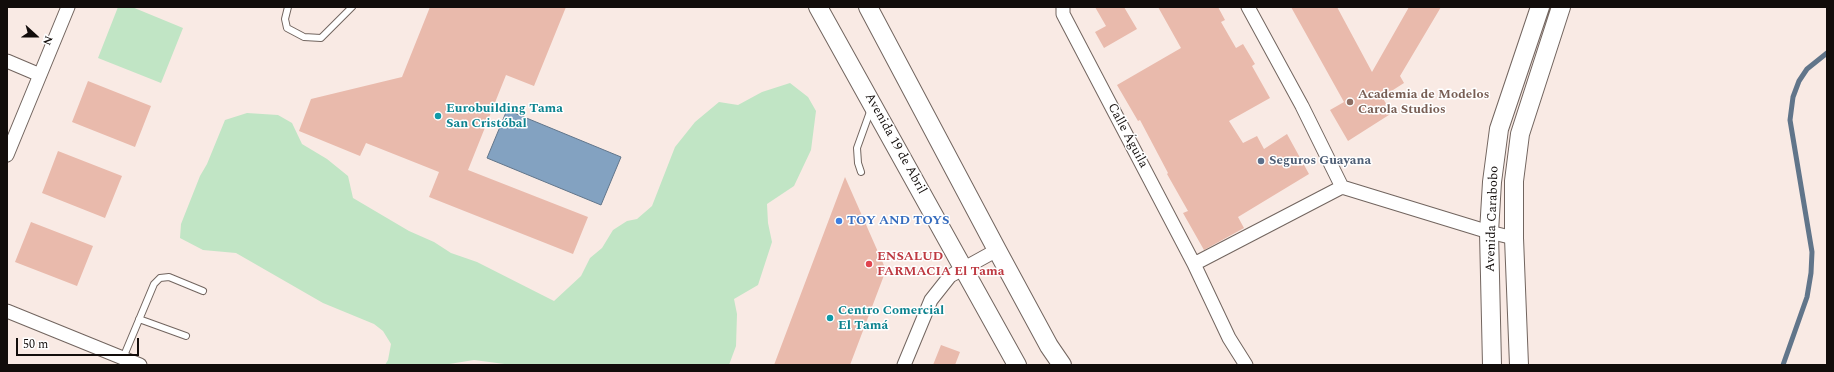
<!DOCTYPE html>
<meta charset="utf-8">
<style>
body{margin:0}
#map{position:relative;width:1834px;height:372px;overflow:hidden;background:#f9eae4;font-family:Spectral,serif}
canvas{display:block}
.frame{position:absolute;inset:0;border:8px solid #120d0b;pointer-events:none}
.north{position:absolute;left:16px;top:16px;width:40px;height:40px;-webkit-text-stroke:3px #fff;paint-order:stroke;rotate:111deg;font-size:11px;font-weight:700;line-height:16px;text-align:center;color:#120d0b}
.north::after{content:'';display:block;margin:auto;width:14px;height:18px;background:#120d0b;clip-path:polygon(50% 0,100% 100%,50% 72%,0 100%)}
.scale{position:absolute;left:16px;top:338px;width:123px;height:18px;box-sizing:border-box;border:2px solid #120d0b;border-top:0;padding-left:5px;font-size:12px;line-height:14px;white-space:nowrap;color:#120d0b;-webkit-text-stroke:3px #fff;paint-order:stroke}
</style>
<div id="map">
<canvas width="1834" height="372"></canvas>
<div class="frame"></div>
<div class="north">N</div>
<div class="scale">50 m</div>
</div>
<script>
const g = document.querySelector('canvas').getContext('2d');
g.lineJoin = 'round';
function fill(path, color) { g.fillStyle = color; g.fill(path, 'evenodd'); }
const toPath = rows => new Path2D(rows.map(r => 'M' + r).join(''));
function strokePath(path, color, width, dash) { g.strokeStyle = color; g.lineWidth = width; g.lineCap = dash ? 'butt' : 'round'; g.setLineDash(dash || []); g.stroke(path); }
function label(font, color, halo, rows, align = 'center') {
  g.font = font + ' Spectral,serif'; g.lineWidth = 3; g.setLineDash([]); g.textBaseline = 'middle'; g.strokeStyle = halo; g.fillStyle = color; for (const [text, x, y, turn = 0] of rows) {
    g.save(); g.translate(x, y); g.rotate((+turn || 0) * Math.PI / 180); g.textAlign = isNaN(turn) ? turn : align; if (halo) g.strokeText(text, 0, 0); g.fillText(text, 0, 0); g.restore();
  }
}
fill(toPath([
 [118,7,132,7,183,28,161,83,98,58],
 [790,83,808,97,816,111,811,150,794,186,767,204,768,223,772,242,758,285,734,299,737,314,736,346,729,365,512,365,474,360,443,365,385,365,388,360,391,344,383,331,374,324,323,303,236,253,203,250,180,238,181,224,200,176,207,164,225,120,247,113,278,115,292,123,302,144,327,159,348,176,353,198,409,231,434,242,451,253,477,262,554,301,581,276,590,258,602,248,613,230,627,221,637,219,652,206,675,147,695,122,719,102,738,105,762,92]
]), '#c1e5c5');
const water = toPath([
 [507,110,621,157,601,205,487,158,507,110]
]);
fill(water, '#83a2c1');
strokePath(water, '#61758a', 1);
strokePath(toPath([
 [1783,365,1807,297,1811,273,1812,252,1790,120,1793,97,1799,81,1807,69,1827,53]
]), '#61758a', 5);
fill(toPath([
 [430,7,566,7,534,86,506,75,468,170,588,217,573,254,429,197,439,172,366,143,360,156,299,131,311,99,402,77],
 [1095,7,1124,7,1137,29,1104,48,1095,32,1106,26],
 [1158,7,1218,7,1225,20,1221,22,1236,48,1243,44,1255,64,1252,66,1270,98,1229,121,1243,143,1257,136,1264,149,1287,134,1309,174,1238,217,1244,228,1204,250,1183,213,1188,211,1167,174,1168,173,1140,120,1138,121,1117,85,1181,48],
 [1291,7,1337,7,1372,72,1409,7,1441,7,1400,76,1404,83,1382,97,1392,113,1348,141,1330,110,1344,102],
 [88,81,151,106,135,147,72,122],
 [58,151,122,176,105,218,42,193],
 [845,177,886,270,850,365,774,365],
 [31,222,93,246,77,286,15,262],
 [941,345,960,352,955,365,933,365]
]), '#e9baac');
const lane = toPath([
 [288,7,285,19,287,28,304,37,321,38,352,7],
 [861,172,858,163,857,148,871,109],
 [139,319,186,336],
 [123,358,154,284,160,278,169,277,203,291]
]);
const street = toPath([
 [1063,7,1063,14,1194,264,1229,338,1246,365],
 [1248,7,1302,106,1342,187,1489,232,1514,238],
 [7,61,40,75],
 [7,155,68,7],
 [1194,264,1342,187],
 [7,311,140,365],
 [904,365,931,300,950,276,997,250]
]);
const secondary = toPath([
 [818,7,1017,365],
 [868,7,997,250,1049,346,1062,365],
 [1492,365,1489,232,1492,182,1499,129,1540,7],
 [1519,365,1514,238,1514,181,1520,134,1561,7]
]);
strokePath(lane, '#72655f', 8);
strokePath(street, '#72655f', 15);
strokePath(secondary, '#72655f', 20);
strokePath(lane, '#fff', 6);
strokePath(street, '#fff', 13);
strokePath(secondary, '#fff', 18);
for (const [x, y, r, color] of [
 [1350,102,4,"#8d6e63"],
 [438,116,4,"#0f9aa8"],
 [1261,161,4,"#5c6f8a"],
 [839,221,4,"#3f7fe0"],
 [869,264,4,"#e0444e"],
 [830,318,4,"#0f9aa8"]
]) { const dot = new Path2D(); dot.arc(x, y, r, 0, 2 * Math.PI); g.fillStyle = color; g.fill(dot); strokePath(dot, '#fff', 1.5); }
label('bold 13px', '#785e54', '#fff', [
 ["Academia de Modelos",1358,95],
 ["Carola Studios",1358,110]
], 'left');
label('bold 13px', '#0d838f', '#fff', [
 ["Eurobuilding Tama",446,109],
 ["San Cristóbal",446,124],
 ["Centro Comercial",838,311],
 ["El Tamá",838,326]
], 'left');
label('13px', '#120d0b', '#fff', [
 ["Calle Águila",1127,136,62],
 ["Avenida 19 de Abril",895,144,61],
 ["Avenida Carabobo",1493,219,-88]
]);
label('bold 13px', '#4e5e75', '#fff', [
 ["Seguros Guayana",1269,161]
], 'left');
label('bold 13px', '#366cbe', '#fff', [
 ["TOY AND TOYS",847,221]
], 'left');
label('bold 13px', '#be3a42', '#fff', [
 ["ENSALUD",877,257],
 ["FARMACIA El Tama",877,272]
], 'left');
</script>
